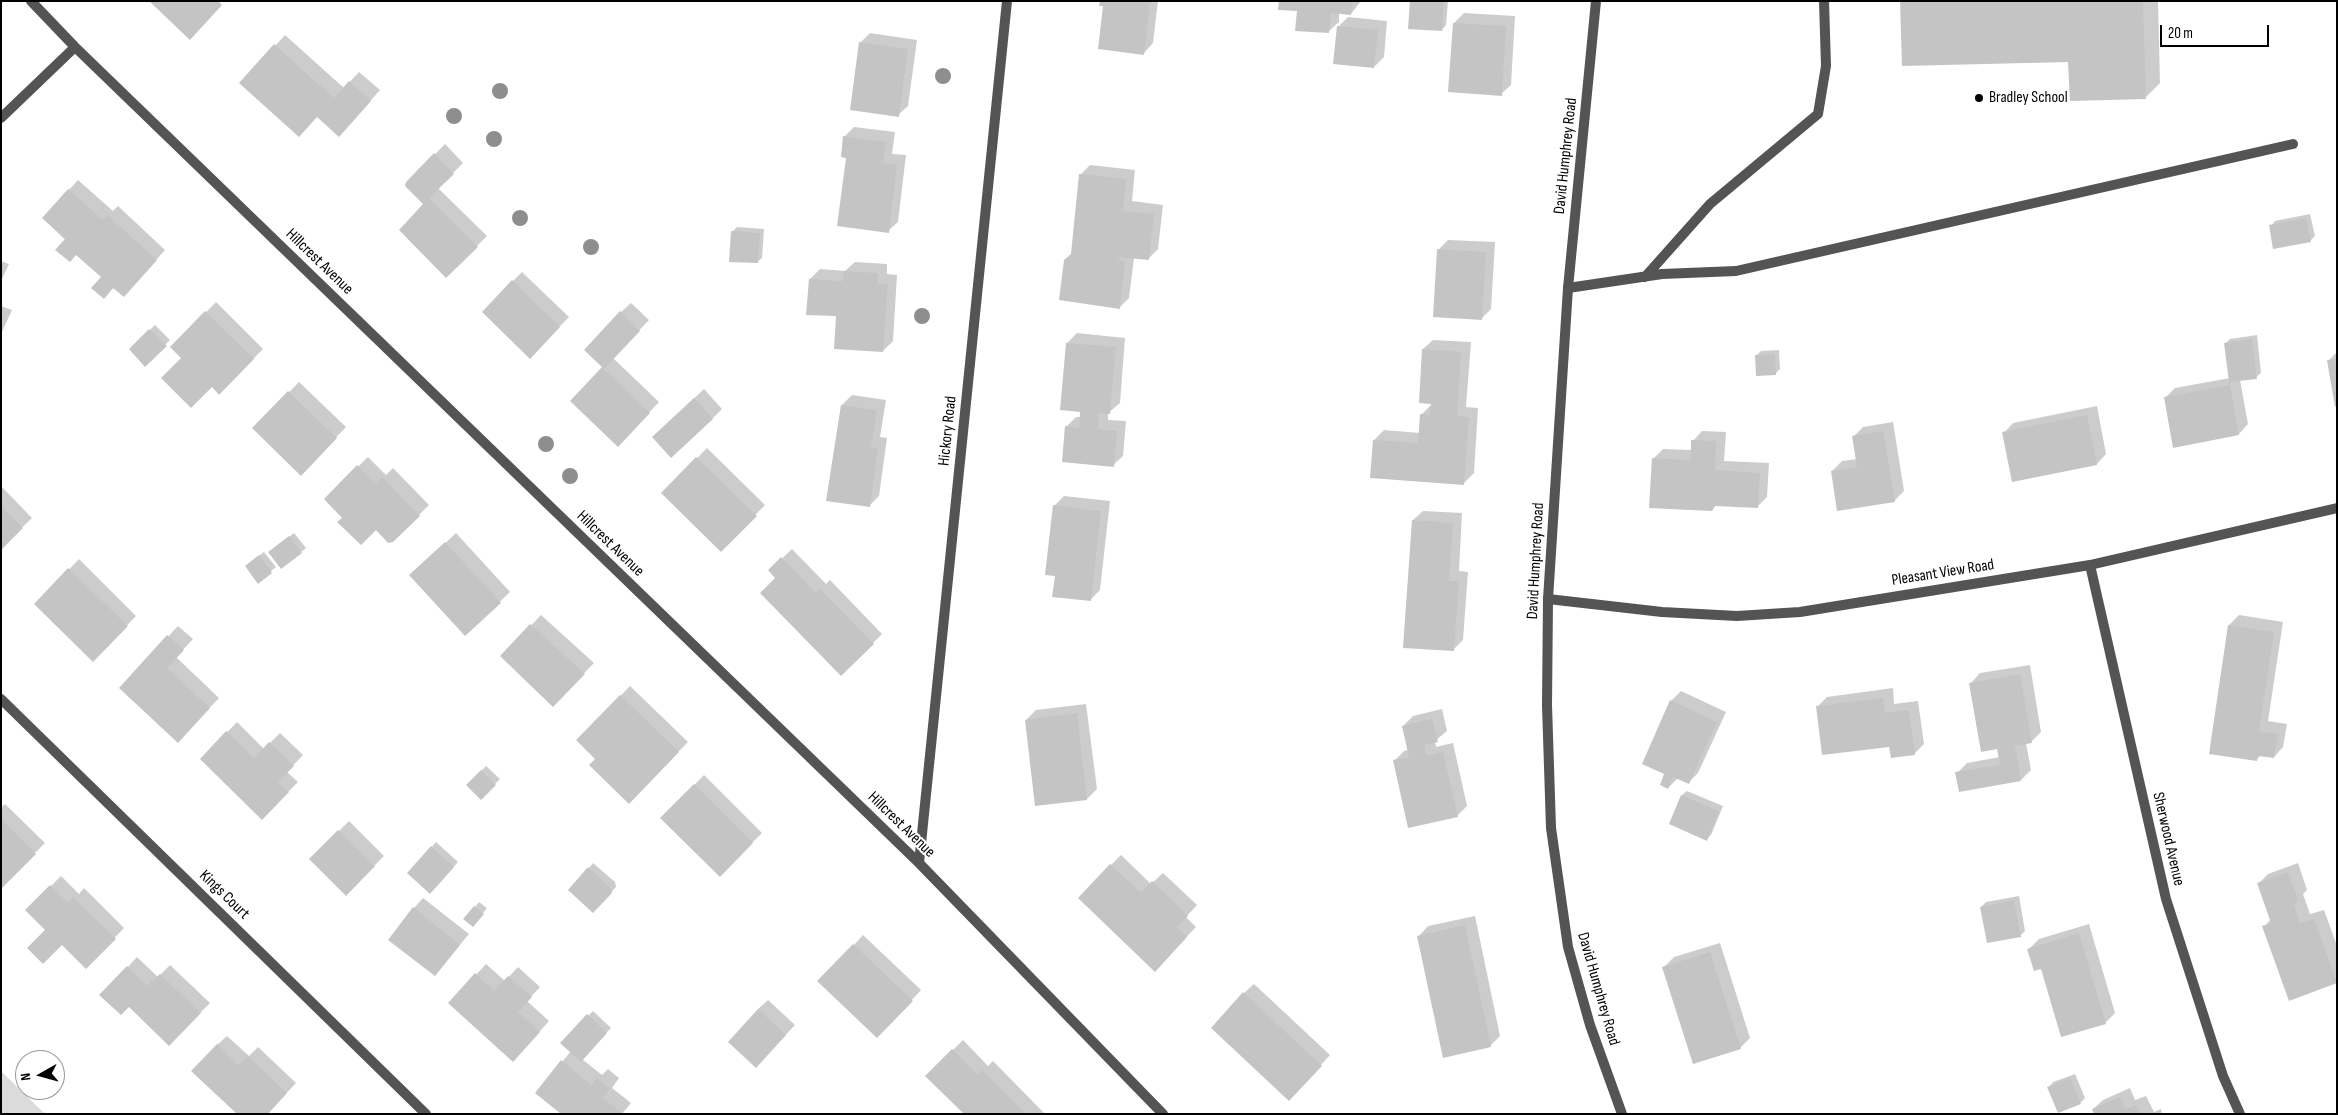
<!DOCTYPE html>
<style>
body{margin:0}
#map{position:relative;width:2338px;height:1115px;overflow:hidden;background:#fff;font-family:"Sofia Sans Condensed",sans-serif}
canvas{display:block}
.frame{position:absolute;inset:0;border:2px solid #000;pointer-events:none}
.north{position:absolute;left:15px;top:1050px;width:50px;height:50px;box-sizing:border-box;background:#fff;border:1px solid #999;border-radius:50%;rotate:263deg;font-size:14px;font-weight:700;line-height:20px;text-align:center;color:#000}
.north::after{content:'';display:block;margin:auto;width:18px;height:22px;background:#000;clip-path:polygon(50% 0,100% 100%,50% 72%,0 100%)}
.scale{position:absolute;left:2160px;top:25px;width:109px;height:22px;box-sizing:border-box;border:2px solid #000;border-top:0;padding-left:6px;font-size:15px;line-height:18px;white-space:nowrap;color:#000;-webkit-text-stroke:4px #fff;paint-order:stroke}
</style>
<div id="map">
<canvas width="2338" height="1115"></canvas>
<div class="frame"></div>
<div class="north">N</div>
<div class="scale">20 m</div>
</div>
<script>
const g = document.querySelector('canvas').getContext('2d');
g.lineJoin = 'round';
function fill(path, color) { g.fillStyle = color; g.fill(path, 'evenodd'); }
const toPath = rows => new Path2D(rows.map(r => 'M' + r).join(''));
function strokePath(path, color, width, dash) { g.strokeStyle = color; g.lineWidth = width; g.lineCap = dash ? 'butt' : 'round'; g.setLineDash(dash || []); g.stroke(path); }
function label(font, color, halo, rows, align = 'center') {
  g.font = font + ' "Sofia Sans Condensed",sans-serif'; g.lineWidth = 4; g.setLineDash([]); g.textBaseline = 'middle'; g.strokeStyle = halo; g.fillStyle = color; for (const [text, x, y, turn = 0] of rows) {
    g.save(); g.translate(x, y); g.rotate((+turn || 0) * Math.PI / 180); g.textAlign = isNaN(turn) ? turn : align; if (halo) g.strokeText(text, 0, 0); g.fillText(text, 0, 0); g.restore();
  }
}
fill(toPath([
 [1,1071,45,1114,1,1114]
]), '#dbdbdb');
fill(toPath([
 [1101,1,1158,1,1153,43,1144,53],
 [1280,1,1361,1,1351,14,1339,13,1339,22,1329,31,1298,10],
 [1412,1,1448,1,1446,25,1442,30],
 [1902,1,2158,1,2160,83,2145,98,2070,61],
 [1464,13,1515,16,1511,85,1501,94,1454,23],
 [1348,17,1387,21,1384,57,1374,67,1338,27],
 [870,33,917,40,908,106,898,115,860,43],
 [285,35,344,88,359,72,380,90,348,126,317,116,241,83],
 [854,127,895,132,892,154,906,155,898,222,888,231,847,157,845,136],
 [445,144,463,163,438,188,487,236,446,277,425,204,407,183],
 [1090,165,1135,170,1132,201,1163,205,1158,249,1148,259,1134,258,1129,298,1120,307,1072,254,1080,175],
 [78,180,113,211,118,206,165,250,133,286,114,287,104,298,103,277,43,218],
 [2310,214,2315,236,2310,241,2271,226,2275,221],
 [737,227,764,229,762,258,757,262,732,232],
 [1448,240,1495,242,1491,309,1481,319,1438,250],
 [1,261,9,264,1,281],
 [855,262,887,264,887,274,897,275,893,341,883,351,837,315,810,279,820,269,845,271],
 [522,272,569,317,530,357,513,281],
 [216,302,263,349,219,393,172,347],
 [631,303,649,320,613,358,659,402,618,445,604,367,621,312],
 [1,306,12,310,1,334],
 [155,325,170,340,145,365,130,349],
 [1077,333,1125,338,1120,403,1108,413,1108,420,1126,421,1123,456,1113,465,1066,427,1076,417,1081,417,1067,343],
 [2257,335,2261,373,2256,377,2240,380,2248,424,2239,434,2165,398,2175,388,2230,378,2226,343,2230,339],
 [1433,340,1471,342,1466,407,1478,408,1474,473,1464,483,1374,440,1384,430,1420,433,1421,415,1433,403,1423,349],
 [1779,350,1780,369,1775,374,1756,356,1761,351],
 [2337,352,2337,405,2328,361],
 [299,382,346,427,310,464,254,428],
 [704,389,722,409,712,419,664,427],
 [852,395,886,400,880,437,887,438,879,496,869,506,842,405],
 [2097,406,2106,454,2097,464,2004,433,2013,423],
 [1893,422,1904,491,1894,501,1832,471,1842,461,1857,459,1853,437,1863,427],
 [1702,431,1726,432,1724,461,1769,463,1767,497,1757,507,1716,505,1712,510,1653,459,1663,449,1692,450,1693,441],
 [707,448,765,505,721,550,663,493],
 [368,457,386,475,393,468,429,505,393,541,376,528,344,517,325,499],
 [1,486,32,518,1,548],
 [1064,496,1110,501,1100,590,1090,600,1056,575,1054,506],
 [1423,511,1462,513,1459,571,1468,572,1463,640,1453,650,1413,520],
 [294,533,306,548,301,552,275,548],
 [456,533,510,592,466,634,421,566],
 [792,549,826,584,830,580,882,634,841,675,770,570],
 [264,552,276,567,258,582,251,562],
 [79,559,136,616,93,660,36,604],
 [541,615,594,663,553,705,502,656],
 [2239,615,2283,622,2268,721,2287,724,2283,747,2274,757,2261,755,2256,760,2211,753,2229,625],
 [178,626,193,639,176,657,219,698,187,732,120,688],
 [2030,665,2041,732,2031,742,2026,743,2031,770,2021,780,1957,773,1967,763,2000,757,1998,748,1971,683,1980,673],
 [630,686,688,742,639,792,578,740],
 [1893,688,1894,704,1918,701,1924,744,1914,754,1890,745,1817,707,1827,697],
 [1681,691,1726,712,1698,773,1688,783,1678,778,1668,788,1666,773,1671,701],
 [1086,704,1097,789,1087,799,1037,805,1026,720,1036,710],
 [1442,709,1447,731,1435,741,1436,747,1453,743,1467,806,1457,816,1394,761,1404,751,1408,750,1403,726,1413,716],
 [237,722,264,749,280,733,303,755,287,772,298,782,262,818,201,759],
 [486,766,500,779,481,798,468,785],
 [704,775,762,833,720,875,662,818],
 [1687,791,1723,806,1711,835,1706,839,1670,824,1682,795],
 [5,804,45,843,1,887,1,808],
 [349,821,384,856,346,894,311,859],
 [436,842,458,862,435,888,432,847],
 [1121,855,1151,884,1163,873,1197,905,1186,917,1196,927,1164,960,1111,865],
 [593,863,615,882,616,887,598,906,589,868],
 [2298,863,2307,890,2303,894,2310,914,2324,910,2337,946,2336,982,2264,927,2271,919,2259,883,2268,874],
 [61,876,79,894,84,888,124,928,86,968,27,910],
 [2019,896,2025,931,2020,936,1981,907,1986,902],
 [423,898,469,934,435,975,414,908],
 [479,902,487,908,477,921,475,907],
 [1475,916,1500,1036,1490,1046,1419,936,1428,926],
 [2089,924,2115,1013,2105,1023,2042,967,2029,949,2039,939],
 [863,935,921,990,887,1027,854,945],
 [1720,943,1750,1038,1740,1048,1664,967,1674,957],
 [137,957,158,977,170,965,210,1003,169,1044,128,967],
 [486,964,505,981,518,967,540,987,527,1001,549,1021,523,1050,450,1003],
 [1254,984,1330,1055,1299,1089,1244,993],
 [768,1000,795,1025,765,1057,758,1009],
 [593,1011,611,1028,582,1059,602,1075,608,1069,619,1078,612,1088,631,1103,622,1114,537,1093,571,1051,562,1043],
 [227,1036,249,1056,258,1047,296,1083,267,1114,217,1045],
 [963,1040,988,1066,993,1061,1045,1114,965,1114,927,1076],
 [2075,1074,2085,1098,2080,1103,2049,1087,2053,1082],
 [2130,1088,2135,1100,2146,1096,2154,1112,2161,1109,2162,1114,2095,1114,2093,1109,2103,1100]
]), '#0003');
fill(toPath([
 [149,1,218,1,222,5,190,40],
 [1100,1,1150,1,1144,55,1098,49,1103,6,1099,6],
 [1279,1,1352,1,1351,15,1331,13,1329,33,1295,31,1297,11,1278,10],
 [1410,1,1444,1,1442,31,1408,29],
 [1900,1,2143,1,2146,99,2070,101,2068,62,1902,66],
 [1453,23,1506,26,1502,96,1448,92],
 [1337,26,1378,30,1374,68,1333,64],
 [859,42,908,49,899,117,850,110],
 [274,44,334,98,349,81,371,101,339,137,317,117,299,137,239,83],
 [843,136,886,142,883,163,897,164,889,233,837,226,846,158,841,157],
 [434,153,454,174,429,198,478,247,446,278,399,230,423,204,405,186,406,182],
 [1079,174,1126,179,1123,211,1154,214,1149,260,1117,257,1125,263,1120,309,1059,300,1064,260,1071,254],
 [68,189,103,220,107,215,157,260,124,297,113,288,104,299,91,288,101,277,76,255,70,262,55,250,65,239,42,218],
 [2306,218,2311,242,2273,249,2269,225],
 [731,231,760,233,758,263,729,262],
 [1437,249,1486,252,1482,320,1433,317],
 [844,271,878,273,877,284,888,284,883,352,834,349,836,316,806,315,809,279,843,281],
 [512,280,560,327,530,359,482,312],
 [205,311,254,359,219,395,212,387,191,408,161,378,181,358,170,347],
 [620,311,640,331,604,369,650,413,618,447,570,401,602,367,584,350],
 [149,329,167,346,145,367,129,349],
 [2252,339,2257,379,2229,382,2224,343],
 [1066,343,1116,347,1110,414,1099,413,1098,429,1117,431,1114,467,1062,462,1065,426,1079,428,1080,412,1060,410],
 [1422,349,1461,352,1457,416,1469,417,1464,485,1370,478,1373,440,1418,443,1420,414,1430,415,1431,404,1419,403],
 [1775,354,1776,375,1756,376,1755,355],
 [2337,359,2337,406,2335,407,2327,360],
 [2230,385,2239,435,2173,448,2164,397],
 [288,391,337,438,301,476,252,428],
 [694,398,713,419,671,458,652,437],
 [841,405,877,410,871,447,878,448,870,507,826,501],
 [2087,415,2097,465,2012,482,2002,432],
 [1883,431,1895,502,1837,511,1831,471,1857,467,1852,436],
 [1691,440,1716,441,1715,470,1760,473,1758,508,1715,506,1712,511,1649,508,1652,458,1691,460],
 [696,457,757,516,721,552,661,493],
 [357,465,375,484,382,477,420,516,393,542,388,543,376,530,361,545,337,522,342,518,324,499],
 [1053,505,1101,511,1091,601,1052,597,1055,576,1045,575],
 [1,506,23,528,1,550],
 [1412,520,1453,523,1449,581,1459,581,1454,651,1403,648],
 [289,536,302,553,281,569,268,552],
 [445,542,501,603,465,636,409,575],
 [259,555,272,573,258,584,245,566],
 [781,557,816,593,819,588,874,644,841,676,760,593,775,578,768,570],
 [68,568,128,626,93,662,34,604],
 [530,624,585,674,553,707,500,656],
 [2228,625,2274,632,2259,731,2278,734,2274,758,2258,756,2257,761,2209,754],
 [167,635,184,650,167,668,210,708,178,743,119,688],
 [2020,674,2032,743,2015,746,2021,781,1959,792,1955,772,2000,765,1997,749,1981,752,1969,683],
 [620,695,679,752,629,804,589,765,595,759,576,740],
 [1883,698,1885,713,1909,710,1915,755,1891,758,1889,747,1822,755,1816,706],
 [1670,700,1717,722,1689,784,1673,777,1668,789,1660,785,1664,774,1642,764],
 [1077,713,1087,800,1035,806,1025,720],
 [1432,719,1438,742,1424,745,1427,756,1443,752,1458,817,1408,828,1393,760,1409,757,1402,726],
 [226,731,254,758,269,742,294,766,278,782,289,792,262,820,200,759],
 [481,770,496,785,481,800,466,785],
 [694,784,753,843,720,877,660,818],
 [1681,795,1719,811,1707,841,1669,824],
 [1,819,36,854,1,889],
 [338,830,375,866,346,896,309,859],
 [431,846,454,867,430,894,407,873],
 [1110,864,1141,893,1152,881,1188,916,1177,927,1187,937,1155,972,1078,898],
 [588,867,610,887,612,893,593,913,568,890],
 [2288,872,2298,900,2294,905,2300,923,2314,919,2337,983,2289,1001,2262,926,2271,923,2257,883],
 [50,885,68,903,73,897,116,939,86,969,62,945,43,964,27,948,45,930,25,910],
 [2014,900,2021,937,1987,943,1980,907],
 [474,906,484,914,473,927,463,919],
 [413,907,460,945,435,976,388,940],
 [1465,925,1491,1047,1443,1058,1417,936],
 [2079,933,2106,1024,2061,1037,2041,969,2034,971,2027,949],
 [853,944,913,1001,877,1038,817,981],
 [1710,952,1741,1049,1693,1064,1662,967],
 [127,966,147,986,160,974,201,1013,169,1046,129,1007,121,1015,99,995],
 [475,973,494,991,508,976,532,997,518,1012,540,1032,513,1062,448,1003],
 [1243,992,1322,1066,1289,1101,1211,1028],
 [758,1009,786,1035,756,1068,728,1042],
 [587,1014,607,1033,581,1062,560,1043],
 [217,1044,238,1065,248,1056,287,1093,268,1114,237,1114,191,1071],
 [952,1049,978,1075,982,1070,1026,1114,964,1114,925,1076],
 [561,1060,592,1085,597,1078,610,1088,603,1098,623,1114,561,1114,535,1093],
 [2070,1078,2081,1104,2058,1113,2047,1087],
 [2120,1097,2125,1109,2136,1105,2140,1114,2094,1114,2092,1109]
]), '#c4c4c4');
strokePath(toPath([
 [1645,277,1710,204,1818,114,1826,66,1824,1],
 [1568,288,1662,274,1736,271,2293,144]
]), '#545454', 10);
strokePath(toPath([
 [31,1,75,47,919,863,1163,1114],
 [1,118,75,47],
 [2090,565,2166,899,2223,1076,2240,1114],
 [1548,599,1662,612,1737,616,1800,612,2090,565,2337,508],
 [1,699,426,1114],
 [919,863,1007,1]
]), '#545454', 10);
strokePath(toPath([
 [1596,1,1568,288,1548,599,1547,705,1551,828,1568,947,1590,1025,1622,1114]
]), '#545454', 10);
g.fillStyle = '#8e8e8e';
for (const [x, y] of [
 [943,76],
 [500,91],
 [454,116],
 [494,139],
 [520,218],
 [591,247],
 [922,316],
 [546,444],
 [570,476]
]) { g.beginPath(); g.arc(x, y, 8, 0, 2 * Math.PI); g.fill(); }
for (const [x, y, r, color] of [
 [1979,98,5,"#000"]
]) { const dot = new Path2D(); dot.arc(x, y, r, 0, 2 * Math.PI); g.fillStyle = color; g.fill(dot); strokePath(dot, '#fff', 2); }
label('16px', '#000', '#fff', [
 ["Bradley School",1989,98]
], 'left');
label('16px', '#000', '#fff', [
 ["David Humphrey Road",1566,156,-84],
 ["Hillcrest Avenue",319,262,44],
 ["Hickory Road",948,431,-84],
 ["Hillcrest Avenue",610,544,44],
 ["David Humphrey Road",1536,561,-87],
 ["Pleasant View Road",1943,573,-9],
 ["Hillcrest Avenue",901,825,44],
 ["Sherwood Avenue",2168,839,77],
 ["Kings Court",224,895,44],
 ["David Humphrey Road",1598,989,74]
]);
</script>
